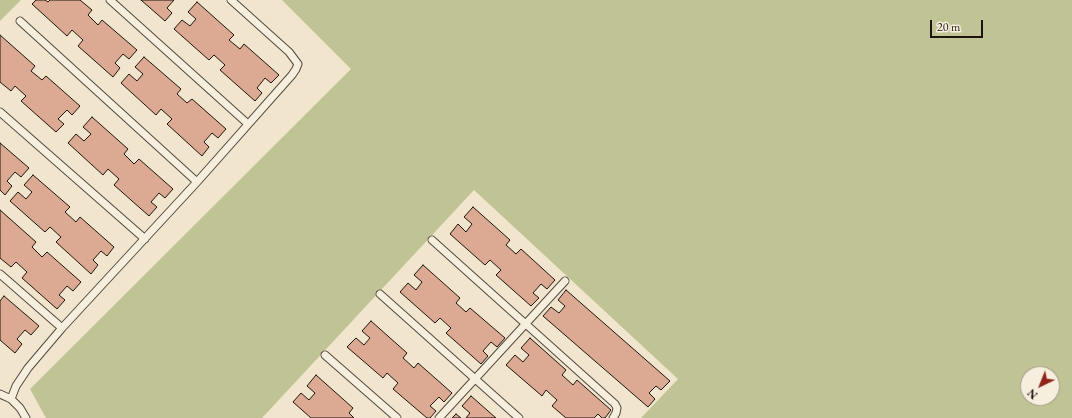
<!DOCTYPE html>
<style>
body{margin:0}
#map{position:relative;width:1072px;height:418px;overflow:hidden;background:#f1e6cd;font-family:"EB Garamond",serif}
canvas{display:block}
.north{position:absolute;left:1020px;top:366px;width:40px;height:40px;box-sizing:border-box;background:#f6efde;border:1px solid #a0978a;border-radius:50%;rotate:223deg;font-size:11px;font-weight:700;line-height:16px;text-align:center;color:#1e140d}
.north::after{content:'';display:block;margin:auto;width:14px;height:18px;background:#8f2418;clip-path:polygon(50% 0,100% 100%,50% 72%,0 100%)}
.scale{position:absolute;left:930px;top:20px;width:53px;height:18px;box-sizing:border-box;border:2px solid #1e140d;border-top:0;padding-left:5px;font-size:12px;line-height:14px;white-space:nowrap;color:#1e140d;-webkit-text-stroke:3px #f6efde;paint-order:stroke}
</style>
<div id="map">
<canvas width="1072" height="418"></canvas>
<div class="north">N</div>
<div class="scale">20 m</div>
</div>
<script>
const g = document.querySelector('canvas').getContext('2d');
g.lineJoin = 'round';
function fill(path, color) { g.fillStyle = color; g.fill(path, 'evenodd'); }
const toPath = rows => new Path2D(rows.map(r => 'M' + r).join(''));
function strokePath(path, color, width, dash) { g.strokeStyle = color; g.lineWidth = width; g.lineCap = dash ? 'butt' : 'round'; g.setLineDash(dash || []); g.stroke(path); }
fill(toPath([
 [0,0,21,0,0,21],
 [282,0,1072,0,1072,418,641,418,678,379,474,190,262,418,46,418,30,389,351,69],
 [1028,374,1052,374,1052,398,1028,398]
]), '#c0c394');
const building = toPath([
 [36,0,45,0,48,2,50,0,80,0,92,10,88,15,98,25,102,20,137,50,129,59,123,54,115,63,120,68,113,77,78,46,83,40,72,30,67,36,32,4,36,0],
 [141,0,174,0,167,8,172,13,165,21,141,0],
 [197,2,234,35,229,40,240,49,244,44,279,75,271,83,265,78,257,88,262,93,255,101,220,70,225,65,214,55,209,60,174,29,182,20,190,26,196,19,188,12,197,2],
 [0,35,35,66,31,71,42,80,46,76,80,106,72,115,67,110,58,119,64,124,56,132,21,101,26,96,15,86,11,91,0,82,0,35],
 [144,57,181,89,177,94,187,103,192,99,226,129,218,138,212,133,204,142,209,147,202,156,167,124,172,119,161,109,156,115,121,83,129,74,137,81,143,74,135,67,144,57],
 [92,117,128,149,124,154,134,164,139,159,173,189,165,198,159,193,151,202,157,207,149,216,114,185,119,179,108,169,103,175,68,143,76,134,84,141,91,134,83,127,92,117],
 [0,143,29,168,21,177,15,172,7,181,12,186,5,195,0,190,0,143],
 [33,175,70,207,65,212,76,222,80,217,114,247,107,256,101,251,93,260,98,265,91,274,56,242,61,237,50,227,45,232,10,201,18,192,26,199,32,192,24,185,33,175],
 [473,207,510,240,506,245,516,254,521,249,555,280,547,289,541,284,533,293,539,298,531,306,496,275,501,270,490,260,485,265,450,234,458,224,466,232,472,224,464,217,473,207],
 [0,210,36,242,32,247,42,257,47,252,81,282,73,291,67,286,59,295,65,300,57,309,22,278,27,272,16,262,11,267,0,258,0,210],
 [423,265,460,298,456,303,466,312,470,308,505,338,497,347,491,342,483,351,488,356,481,364,446,333,451,328,440,318,435,323,400,292,408,283,416,290,422,282,414,275,423,265],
 [566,290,670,381,661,390,656,386,649,393,655,399,648,407,543,316,551,307,559,313,565,306,558,300,566,290],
 [4,296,39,326,31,335,25,330,17,339,22,344,15,353,0,340,0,301,4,296],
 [371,321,407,353,403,358,414,368,418,363,452,393,444,402,439,397,430,406,436,411,430,418,427,418,393,389,398,383,387,373,383,378,347,347,356,338,364,345,370,338,362,331,371,321],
 [530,338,566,370,562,375,573,385,577,380,611,410,605,418,602,418,598,414,594,418,566,418,552,406,557,400,546,390,542,396,506,365,515,355,523,362,529,355,521,348,530,338],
 [316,375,353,408,349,413,354,418,311,418,293,402,301,393,309,400,315,393,307,386,316,375],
 [471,396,496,418,466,418,470,413,462,406,471,396],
 [456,414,461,418,452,418,456,414]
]);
fill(building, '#dcaa93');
strokePath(building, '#1e140d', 1);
const service = toPath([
 [110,0,248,124],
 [20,21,197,182],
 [0,112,145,239],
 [432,240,615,404,617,408,616,413,613,418],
 [0,274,62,328],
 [380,294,519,418],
 [325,355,397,418],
 [0,394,11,399,20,408,26,418],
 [11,399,16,386,28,368,62,328,197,182,292,75,296,69,298,64,289,52,231,0],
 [439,418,565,281]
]);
strokePath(service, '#53483d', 9);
strokePath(service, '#f6efde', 7);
</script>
